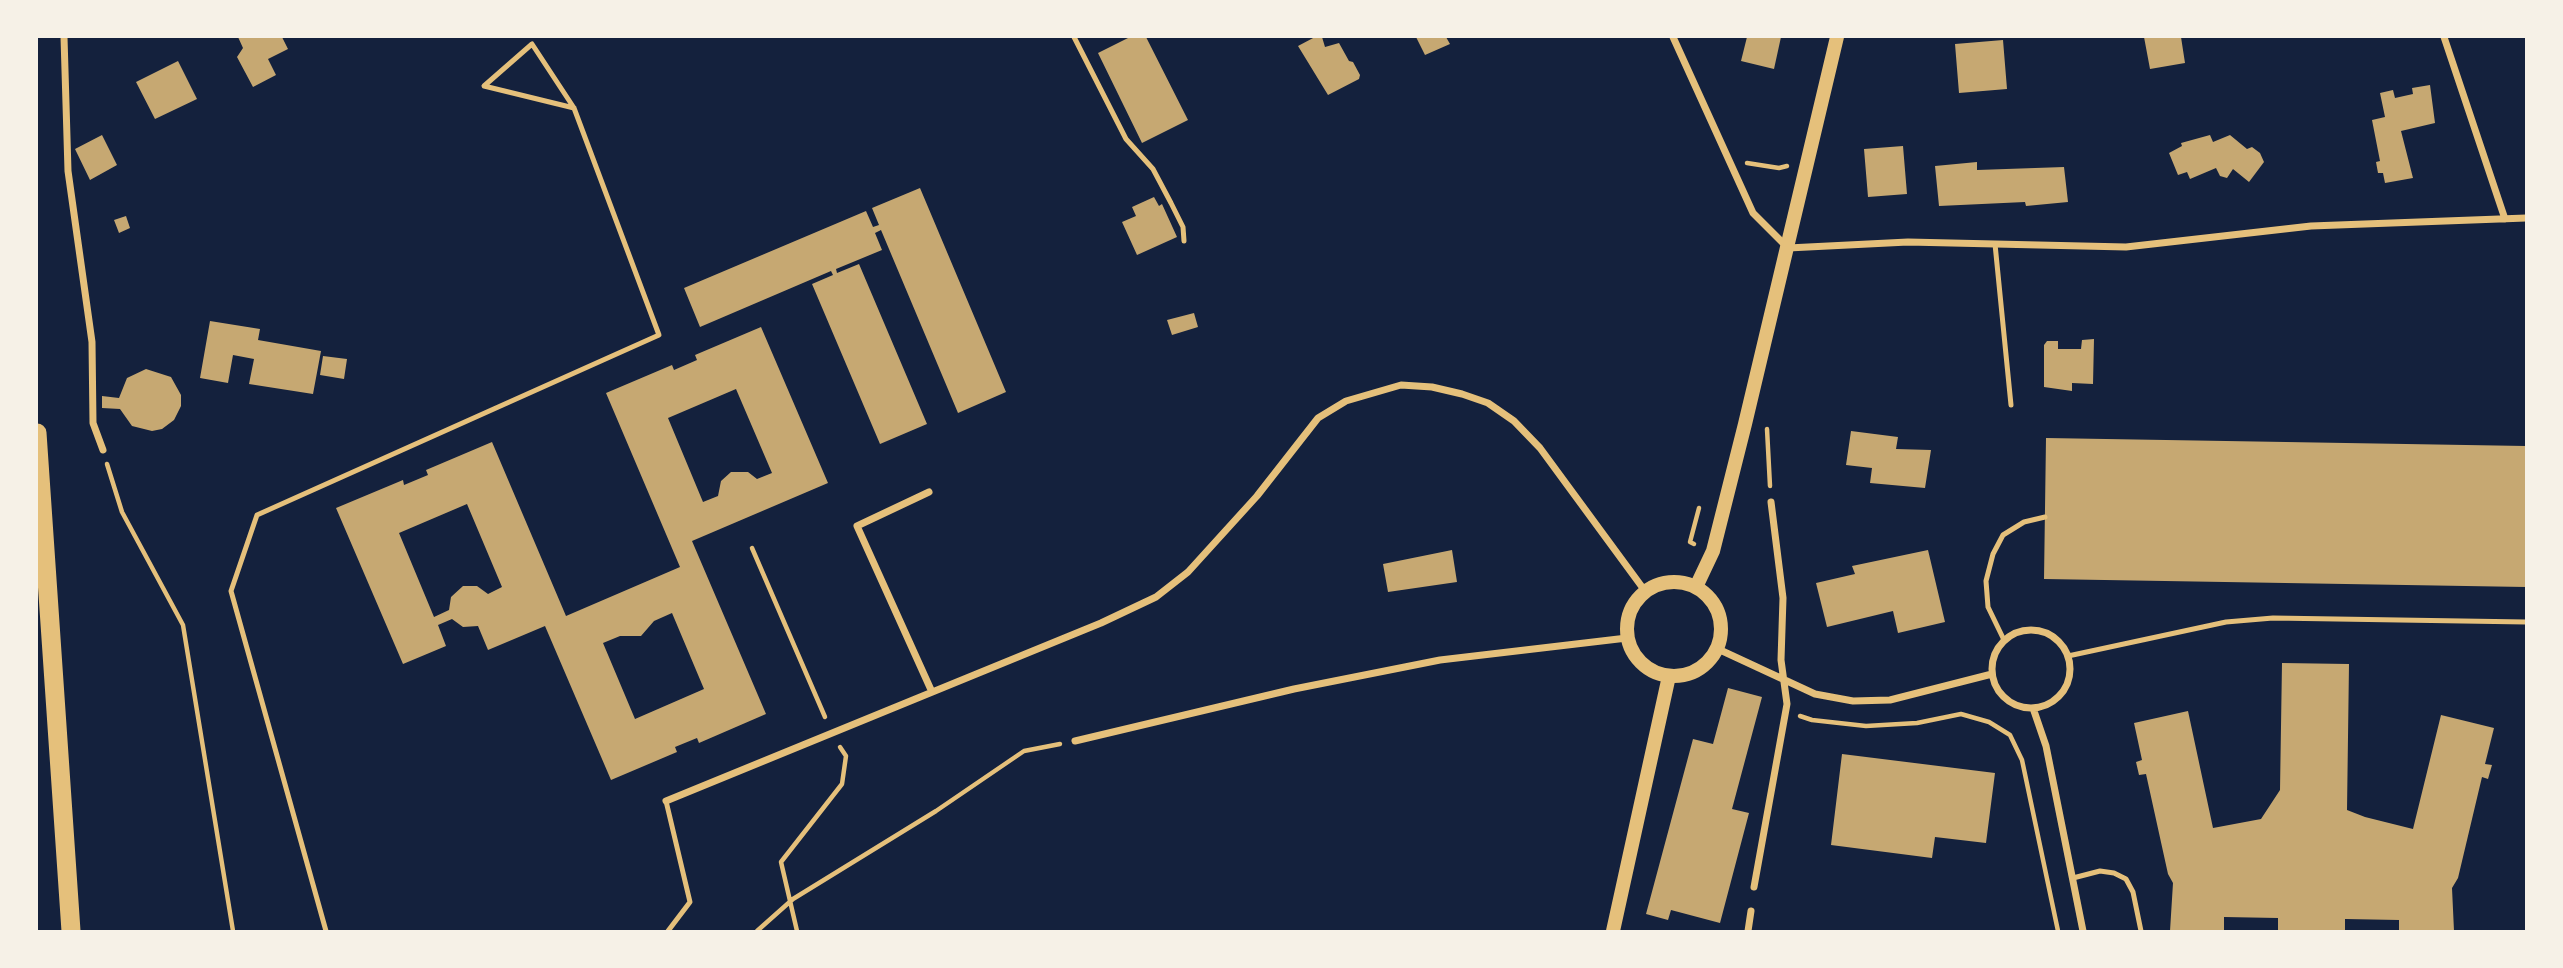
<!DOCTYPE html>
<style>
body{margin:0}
#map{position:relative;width:2563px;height:968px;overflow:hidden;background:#14213d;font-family:"Titillium Web",sans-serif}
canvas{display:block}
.frame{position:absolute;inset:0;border:38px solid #f6f1e7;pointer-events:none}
</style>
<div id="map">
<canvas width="2563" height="968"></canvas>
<div class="frame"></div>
</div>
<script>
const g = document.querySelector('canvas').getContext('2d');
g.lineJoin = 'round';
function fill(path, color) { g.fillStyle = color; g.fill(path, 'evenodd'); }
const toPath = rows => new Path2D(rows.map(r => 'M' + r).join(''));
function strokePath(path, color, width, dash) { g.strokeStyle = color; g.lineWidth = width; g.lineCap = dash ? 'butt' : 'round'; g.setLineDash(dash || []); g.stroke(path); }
fill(toPath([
 [238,37,282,37,288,49,268,59,276,75,253,87,237,57,243,48],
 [1130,37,1146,37,1188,120,1142,143,1098,53],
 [1315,37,1322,37,1325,47,1339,43,1349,61,1353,62,1360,75,1359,79,1328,95,1298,46],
 [1416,37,1446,37,1450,44,1425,55],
 [1747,37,1781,37,1774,69,1741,61],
 [2144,37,2181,37,2185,63,2150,69],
 [2003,40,2007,89,1959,93,1955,44],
 [178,61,197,99,155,119,136,82],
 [2430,85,2435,123,2401,131,2413,178,2385,183,2383,173,2378,173,2376,162,2380,161,2372,120,2385,117,2380,93,2393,90,2395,98,2413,94,2412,88],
 [102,135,117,165,90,180,75,149],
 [2210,135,2213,142,2230,135,2247,149,2252,147,2260,153,2264,162,2249,182,2233,169,2227,178,2220,176,2216,168,2190,179,2187,172,2178,175,2169,153,2182,146,2181,143],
 [1903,146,1907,194,1868,197,1864,149],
 [1977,162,1977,170,2064,167,2068,202,2026,206,2025,202,1939,206,1935,166],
 [920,188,1006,392,958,413,881,230,875,233,882,250,836,269,837,273,859,264,927,424,880,444,812,284,833,275,831,271,700,327,684,288,866,211,873,227,879,225,872,208],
 [1154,197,1159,206,1162,204,1177,237,1137,255,1122,222,1136,216,1132,207],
 [126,216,130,228,119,233,114,220],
 [1194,313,1198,327,1172,335,1167,320],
 [210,321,260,329,258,340,321,351,313,394,249,384,254,359,233,355,228,383,200,378],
 [761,327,828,483,692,541,766,714,699,743,697,738,675,747,677,752,611,780,545,626,488,650,478,626,463,627,452,619,438,625,446,646,403,664,336,508,403,480,404,485,428,475,426,470,492,442,566,616,680,567,606,393,672,365,674,370,697,360,695,355],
 [736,389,772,473,757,479,748,472,731,472,721,481,718,496,703,502,668,418],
 [467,504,502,587,488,594,477,586,463,586,451,597,449,610,434,617,399,533],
 [672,613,704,689,635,719,603,643,620,636,641,636,654,621],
 [2094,339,2093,384,2072,383,2072,391,2044,387,2044,345,2047,341,2058,341,2058,349,2081,349,2082,340],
 [323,356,347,359,344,379,320,375],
 [146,369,171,377,181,395,181,406,174,420,162,429,152,431,132,426,120,409,102,408,102,396,119,398,127,378],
 [1851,431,1898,437,1896,449,1931,450,1925,488,1870,483,1872,468,1846,465],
 [2046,438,2526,446,2526,587,2044,579],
 [1452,550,1457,582,1388,592,1383,564],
 [1928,550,1945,622,1898,633,1893,611,1827,627,1816,583,1855,574,1852,566],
 [2282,663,2349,664,2347,810,2365,817,2413,829,2441,715,2494,728,2485,764,2492,765,2488,779,2482,777,2458,878,2452,888,2454,931,2399,931,2399,920,2345,919,2345,931,2278,931,2278,918,2224,917,2224,931,2170,931,2173,883,2168,874,2146,774,2139,775,2136,762,2142,760,2134,723,2188,711,2213,828,2261,819,2280,790],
 [1728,688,1762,697,1732,809,1749,813,1720,923,1671,910,1668,920,1646,914,1693,739,1713,744],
 [1842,754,1995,773,1986,843,1935,837,1932,858,1831,845]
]), '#c6a872');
strokePath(toPath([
 [1747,163,1779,168,1787,166],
 [1767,429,1770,486],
 [107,464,122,512,183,625,233,931],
 [1694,544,1690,542,1699,508],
 [752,548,825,717],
 [1800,716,1812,720,1866,726,1917,723,1961,714,1989,722,2010,735,2022,760,2058,931],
 [757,931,793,899,936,811,1024,751,1060,744],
 [797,931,781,862,842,784,846,756,840,747]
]), '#e5c07b', 4.5);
strokePath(toPath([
 [1074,37,1126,139,1153,169,1171,203,1183,227,1184,241],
 [1995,244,2011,405],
 [2004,640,1988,607,1986,581,1993,554,2003,535,2024,522,2045,517],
 [2068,656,2226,622,2273,618,2526,622],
 [666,801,690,902,668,931],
 [2073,878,2100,871,2114,873,2126,879,2133,892,2141,931],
 [326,931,231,591,257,515,659,335,574,108,532,44,484,86,574,108]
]), '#e5c07b', 5);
strokePath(toPath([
 [64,37,68,171,92,342,93,423,103,450],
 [1673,37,1753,213,1788,248,1908,242,2126,247,2311,226,2526,218],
 [2444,37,2505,219],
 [929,492,857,526,932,692],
 '1992 669a39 39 0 1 1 78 0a39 39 0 1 1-78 0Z',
 [1718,649,1815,694,1853,701,1890,700,1992,674],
 [2033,708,2046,746,2083,931],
 [1075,741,1294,689,1440,660,1627,638],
 [666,801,1101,623,1156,597,1188,572,1257,496,1318,418,1346,401,1401,385,1432,387,1462,394,1488,403,1514,421,1540,448,1645,591],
 [1754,887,1787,704,1781,660,1783,598,1771,502],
 [1748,931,1751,911]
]), '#e5c07b', 7);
strokePath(toPath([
 '1627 629a47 47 0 1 1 94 0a47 47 0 1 1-94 0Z',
 [1696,587,1713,551,1745,424,1837,37],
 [1613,931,1669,676]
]), '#e5c07b', 14);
strokePath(toPath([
 [37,433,71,931]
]), '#e5c07b', 19);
</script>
